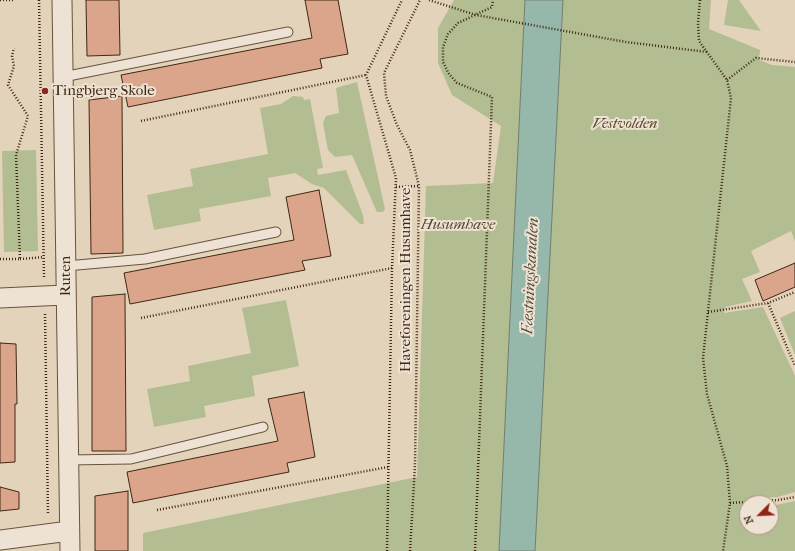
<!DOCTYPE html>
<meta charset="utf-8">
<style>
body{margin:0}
#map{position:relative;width:795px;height:551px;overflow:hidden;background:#e4d3bb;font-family:"IM FELL French Canon",serif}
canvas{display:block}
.north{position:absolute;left:739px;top:495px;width:40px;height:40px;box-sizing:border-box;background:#ede2d3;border:1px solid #a89786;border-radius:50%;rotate:246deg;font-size:11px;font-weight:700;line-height:16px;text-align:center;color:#402712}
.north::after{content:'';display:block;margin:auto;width:14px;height:18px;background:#8f2418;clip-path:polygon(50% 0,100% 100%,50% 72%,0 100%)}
</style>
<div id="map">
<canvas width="795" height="551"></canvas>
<div class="north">N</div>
</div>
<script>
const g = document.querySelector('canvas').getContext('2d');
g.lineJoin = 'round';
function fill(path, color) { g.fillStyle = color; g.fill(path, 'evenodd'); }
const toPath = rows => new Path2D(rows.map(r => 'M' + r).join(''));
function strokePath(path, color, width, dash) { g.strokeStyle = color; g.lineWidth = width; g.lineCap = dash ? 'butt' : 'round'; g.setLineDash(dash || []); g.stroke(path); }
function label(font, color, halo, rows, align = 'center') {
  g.font = font + ' "IM FELL French Canon",serif'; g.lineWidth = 4; g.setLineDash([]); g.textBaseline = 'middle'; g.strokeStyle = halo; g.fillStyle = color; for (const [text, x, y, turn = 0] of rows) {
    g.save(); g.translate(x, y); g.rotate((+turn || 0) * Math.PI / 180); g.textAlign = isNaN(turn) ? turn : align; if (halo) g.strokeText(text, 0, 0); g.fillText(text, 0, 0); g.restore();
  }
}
fill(toPath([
 [454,0,711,0,709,29,760,50,759,60,772,65,795,67,795,241,791,231,751,251,760,272,742,279,752,301,725,307,724,313,763,307,795,376,795,492,778,497,750,499,749,503,747,503,747,527,771,527,771,506,795,501,795,551,143,551,143,533,417,477,426,186,493,183,501,126,452,95,438,63,438,28],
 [728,0,739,0,761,31,724,25],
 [357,82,385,209,383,212,377,212,352,155,335,157,328,150,323,123,326,116,339,113,336,88],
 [293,96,303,97,304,100,310,99,323,168,317,169,318,175,346,170,363,215,364,224,360,224,324,188,312,184,295,173,268,178,271,196,199,209,201,221,154,230,147,195,193,186,190,169,268,154,260,108,281,104],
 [36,150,38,251,4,252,2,151],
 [286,300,299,366,252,376,255,396,204,406,206,417,154,427,147,389,190,381,188,366,251,353,242,308],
 [795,311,795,355,780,318]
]), '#b2bd92');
const water = toPath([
 [525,0,563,0,535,551,499,551,525,0]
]);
fill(water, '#96b8ab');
strokePath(water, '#747e6e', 1);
const building = toPath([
 [86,0,119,0,120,55,87,56,86,0],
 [305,0,338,0,348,54,320,59,322,68,128,107,121,75,312,38,305,0],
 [122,96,123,253,91,254,89,100,122,96],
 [319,190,331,256,302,261,305,270,130,304,124,273,294,240,286,197,319,190],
 [795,263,795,287,763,301,755,280,795,263],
 [125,294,126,451,92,451,92,297,125,294],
 [0,343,16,344,17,404,15,404,15,462,0,463,0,343],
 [304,392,315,457,287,463,289,472,133,503,127,472,278,441,268,399,304,392],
 [0,487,19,492,19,509,0,511,0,487],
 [128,491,128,551,95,551,95,496,128,491]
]);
fill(building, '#dba58c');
strokePath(building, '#402712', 1);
const service = toPath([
 [63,77,288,32],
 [66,266,145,259,276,232],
 [68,460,131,459,263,427]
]);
const minor = toPath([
 [62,0,70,551],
 [0,298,65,295],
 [0,540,69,531]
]);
strokePath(service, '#69523c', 11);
strokePath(minor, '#69523c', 21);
strokePath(toPath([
 [0,0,13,0],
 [39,0,44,277],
 [429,0,476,15,626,42,707,52],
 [700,0,698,23,699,41,727,80,731,98,703,358,707,394,727,466,730,503,723,551],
 [727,80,756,58,795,62],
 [141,121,366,75],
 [396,187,419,186],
 [0,259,20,259,16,155,28,116,8,85,14,66,12,56,14,48],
 [20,259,44,257],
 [768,303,795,366],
 [708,312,768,303,795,292],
 [45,314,48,515],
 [141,318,392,268],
 [730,503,778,500,795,497],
 [157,510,388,467],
 [387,551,392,268,396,178,366,75,402,0],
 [410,551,415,465,419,186,410,150,397,125,386,96,384,73,420,0],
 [475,551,492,97,457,83,449,74,443,62,443,47,448,34,458,23,492,7,493,0]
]), '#402712', 2.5, [1, 2]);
strokePath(service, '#ede2d3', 9);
strokePath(minor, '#ede2d3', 19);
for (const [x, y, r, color] of [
 [45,91,4,"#8f2418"]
]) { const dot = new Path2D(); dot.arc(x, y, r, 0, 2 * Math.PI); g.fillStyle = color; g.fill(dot); strokePath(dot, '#ede2d3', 1.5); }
label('15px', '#402712', '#ede2d3', [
 ["Tingbjerg Skole",53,91]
], 'left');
label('italic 15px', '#57452c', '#ede2d3', [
 ["Vestvolden",625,124],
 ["Husumhave",458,225]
]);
label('15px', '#402712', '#ede2d3', [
 ["Ruten",66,276,-90],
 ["Haveforeningen Husumhave",406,280,-90]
]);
label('italic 16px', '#564b38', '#ede2d3', [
 ["Fæstningskanalen",531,276,-87]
]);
</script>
